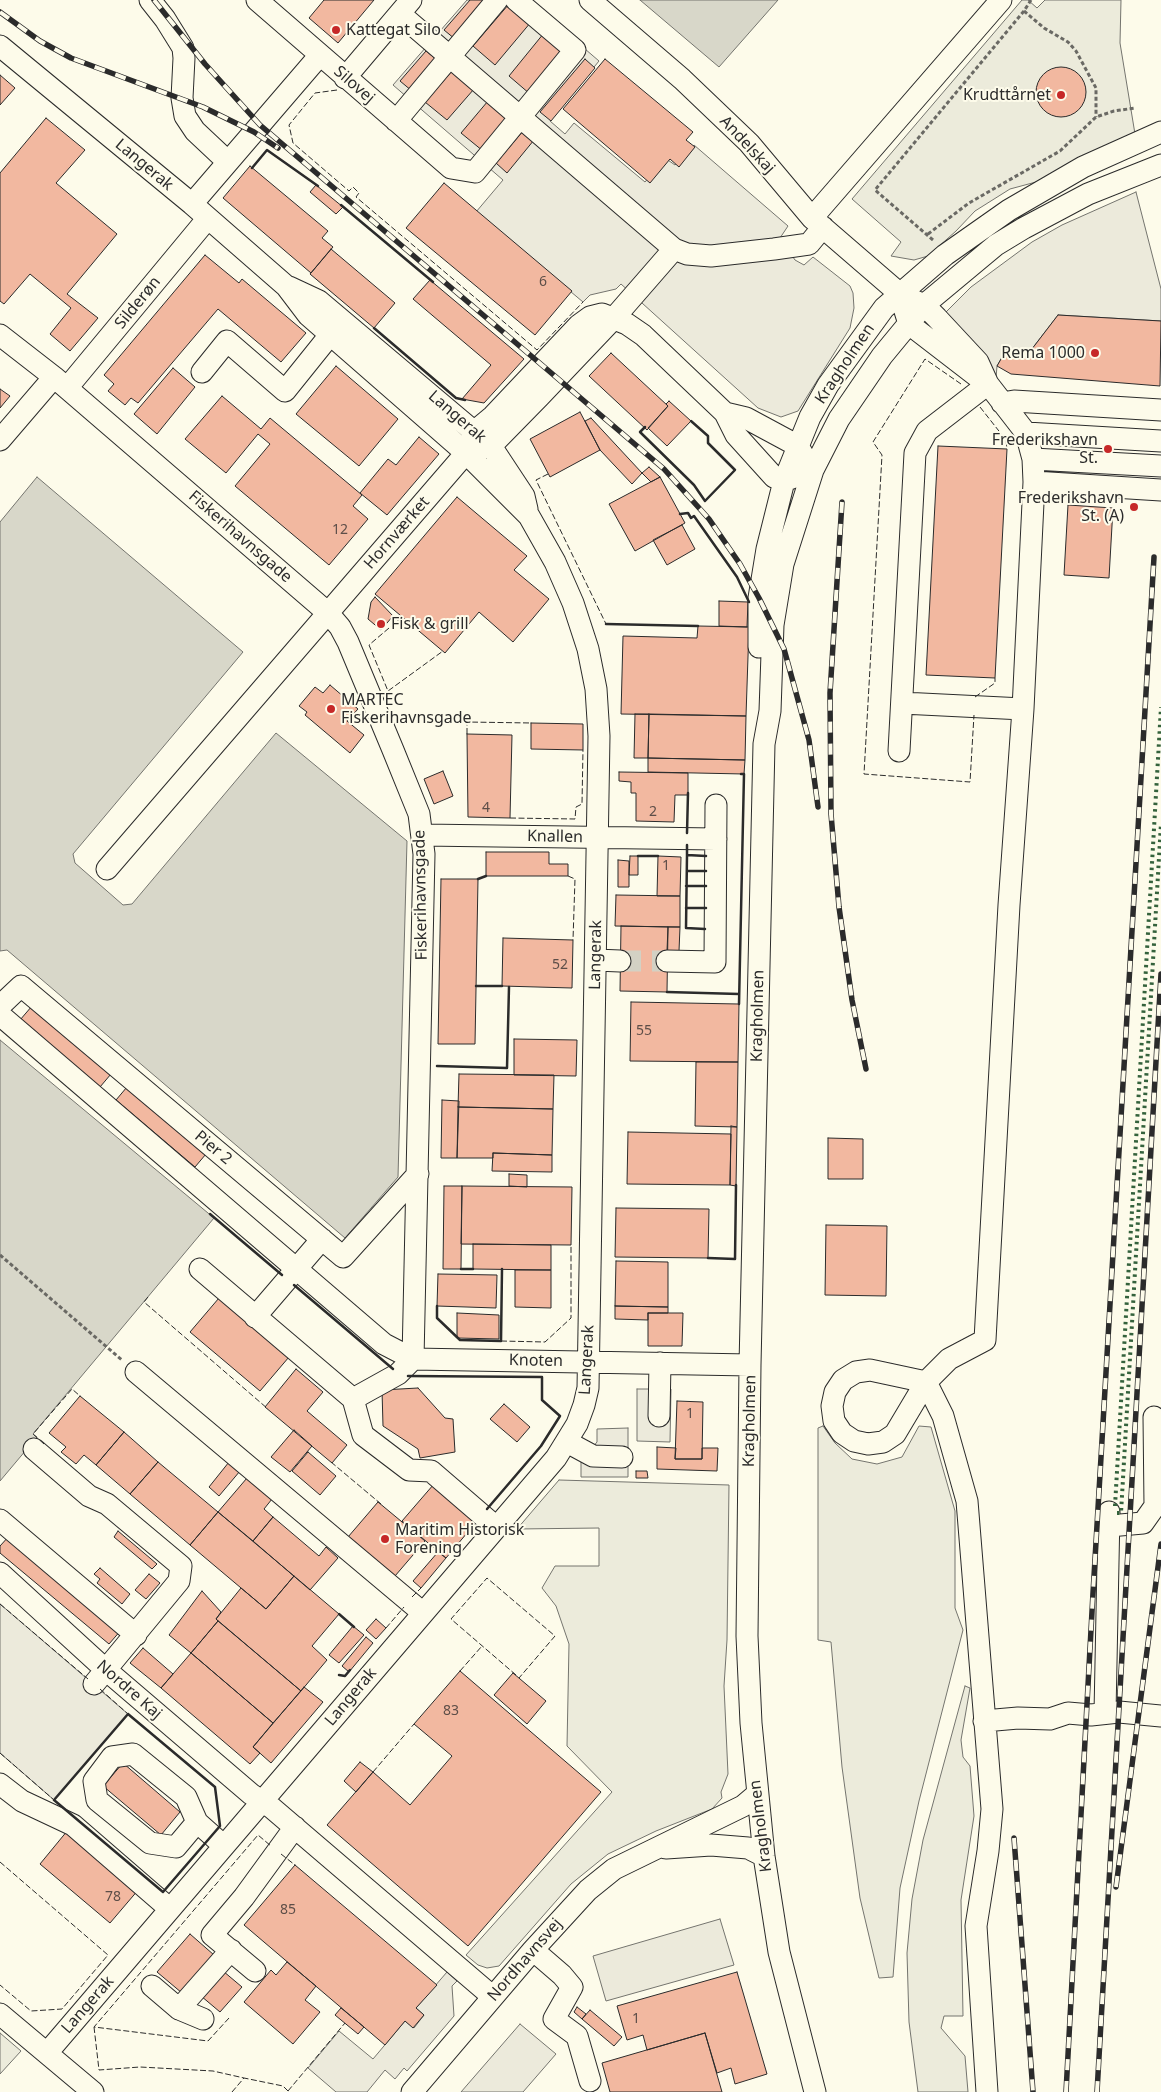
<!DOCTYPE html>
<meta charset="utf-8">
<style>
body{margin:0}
canvas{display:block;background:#fdfbea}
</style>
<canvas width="1161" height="2092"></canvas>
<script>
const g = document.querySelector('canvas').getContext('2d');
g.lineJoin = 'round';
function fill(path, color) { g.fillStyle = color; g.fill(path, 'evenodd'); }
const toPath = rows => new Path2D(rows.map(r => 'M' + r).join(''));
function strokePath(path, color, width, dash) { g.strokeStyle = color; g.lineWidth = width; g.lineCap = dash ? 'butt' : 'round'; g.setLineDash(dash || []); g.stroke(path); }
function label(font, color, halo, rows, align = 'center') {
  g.font = font + ' "Noto Sans",sans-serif'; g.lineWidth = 4; g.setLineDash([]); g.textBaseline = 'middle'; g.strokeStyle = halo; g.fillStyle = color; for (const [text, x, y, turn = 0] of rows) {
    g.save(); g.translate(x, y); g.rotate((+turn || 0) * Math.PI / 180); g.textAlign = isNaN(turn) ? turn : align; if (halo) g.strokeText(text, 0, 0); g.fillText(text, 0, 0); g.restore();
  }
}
const green = toPath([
 [1022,0,1028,0,1037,8,1045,0,1121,0,1120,43,1135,134,1036,182,1010,189,975,211,956,231,928,256,914,260,891,256,901,242,852,199,1022,0],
 [823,1426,835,1443,852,1459,877,1464,902,1457,919,1426,931,1427,955,1511,955,1608,963,1630,919,1801,900,1888,893,1977,879,1978,860,1898,842,1767,831,1642,818,1640,818,1428,823,1426],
 [559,1480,729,1485,727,1640,724,1686,728,1774,721,1792,722,1798,712,1809,656,1831,608,1854,571,1884,499,1966,487,1968,478,1965,466,1955,612,1792,567,1746,569,1644,556,1606,542,1588,555,1566,599,1566,599,1528,517,1529,559,1480],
 [965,1686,970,1688,961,1740,963,1757,970,1766,974,1816,961,1900,963,2016,944,2016,941,2028,965,2056,968,2092,918,2092,909,2022,907,1953,912,1899,923,1840,965,1686],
 [0,2033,21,2051,0,2074,0,2033]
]);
fill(green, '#ecebdb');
strokePath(green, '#74746e', 1);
const parking = toPath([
 [467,0,528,0,599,61,550,121,565,134,574,123,645,182,665,158,675,165,694,145,788,226,780,238,795,260,804,265,813,257,850,286,853,293,854,308,850,328,798,411,781,417,758,408,621,284,616,289,590,295,583,302,476,212,503,180,393,85,467,0],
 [1136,192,1161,289,1161,321,1058,315,1025,358,1008,347,997,366,996,378,945,313,971,287,1032,242,1062,225,1136,192],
 [637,1389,671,1389,670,1442,637,1441,637,1389],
 [628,1428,628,1477,581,1477,581,1461,597,1442,597,1429,628,1428],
 [0,1604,128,1714,54,1800,0,1753,0,1604],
 [720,1919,734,1965,606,2001,593,1956,720,1919],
 [447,1972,457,1981,452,1986,454,2016,407,2071,404,2068,395,2079,385,2070,367,2092,336,2092,308,2068,339,2031,373,2059,405,2021,414,2028,424,2015,416,2008,447,1972],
 [520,2024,556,2054,523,2092,461,2092,520,2024]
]);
fill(parking, '#eceadb');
strokePath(parking, '#74746e', 1);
const water = toPath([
 [640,0,778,0,719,67,640,0],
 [37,477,243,652,73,854,75,863,123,905,132,904,276,733,407,841,398,1177,345,1238,7,950,0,951,0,522,37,477],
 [0,1040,214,1218,33,1434,37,1437,0,1481,0,1040]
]);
fill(water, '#d8d7c9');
strokePath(water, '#74746e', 1);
const building = toPath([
 [324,0,374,0,338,43,309,18,324,0],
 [470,0,488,0,455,39,444,30,470,0],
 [509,4,531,22,495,65,473,46,509,4],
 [544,33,566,51,530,94,509,76,544,33],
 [426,51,437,60,412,91,400,81,426,51],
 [585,59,595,68,551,121,540,112,585,59],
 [605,59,693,132,686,140,695,147,679,167,670,159,650,183,563,109,605,59],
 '1036 92a25 25 0 1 1 50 0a25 25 0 1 1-50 0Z',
 [452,71,474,89,447,120,425,102,452,71],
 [0,75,15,88,0,105,0,75],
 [488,101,510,119,483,151,461,133,488,101],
 [46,118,85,150,56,183,117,234,67,294,98,318,70,351,50,334,71,308,30,274,4,304,0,301,0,173,46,118],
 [523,131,534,140,507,173,496,163,523,131],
 [250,166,328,231,322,238,333,247,311,273,223,198,250,166],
 [444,183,572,291,535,335,406,228,444,183],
 [316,185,343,207,336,214,310,192,316,185],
 [331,249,395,303,374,328,310,274,331,249],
 [205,255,239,283,242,279,306,333,281,362,218,309,138,403,131,398,125,405,108,391,114,384,104,375,205,255],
 [430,280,524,359,484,403,462,399,491,365,413,299,430,280],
 [1058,315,1161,321,1160,386,1011,374,997,366,1008,347,1025,358,1058,315],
 [611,353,668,406,647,430,589,376,611,353],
 [336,366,398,419,359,466,296,414,336,366],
 [173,368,195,387,157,434,134,414,173,368],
 [0,389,10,396,0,408,0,389],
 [222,396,261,429,270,418,362,495,353,506,368,519,329,565,235,486,270,444,258,434,226,473,185,439,222,396],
 [669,401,691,421,667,446,648,428,668,406,666,404,669,401],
 [580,412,600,450,550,477,530,439,580,412],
 [591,418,642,473,632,484,600,450,585,421,591,418],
 [419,437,439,454,387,515,360,493,388,459,396,465,419,437],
 [938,446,1007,449,995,678,926,675,938,446],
 [649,467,660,477,651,482,642,473,649,467],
 [660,477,685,523,635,551,609,504,660,477],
 [457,497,527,556,514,570,549,599,513,642,479,612,445,653,375,594,457,497],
 [1068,505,1113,508,1109,578,1064,575,1068,505],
 [682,525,695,549,667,565,653,540,682,525],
 [375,597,393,616,381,630,368,619,371,602,375,597],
 [719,601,748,602,747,627,719,626,719,601],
 [698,626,749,627,746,716,621,714,623,636,697,638,698,626],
 [330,685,358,709,347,721,364,735,350,753,305,715,307,712,299,706,315,687,323,693,330,685],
 [635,714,649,714,648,758,634,758,635,714],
 [649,714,746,716,745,760,648,758,649,714],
 [531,723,583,724,583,750,531,749,531,723],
 [467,734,512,735,510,818,468,817,467,734],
 [648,758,745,760,744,774,648,772,648,758],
 [443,771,453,796,434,804,424,779,443,771],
 [619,772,688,773,688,795,675,795,674,822,636,821,636,793,631,793,631,782,619,781,619,772],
 [486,852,549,852,549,864,568,864,568,876,486,876,486,852],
 [630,856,638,856,638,875,629,875,630,856],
 [658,856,681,857,680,896,657,896,658,856],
 [618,860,629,861,629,887,618,887,618,860],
 [441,879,478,879,475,1044,438,1044,441,879],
 [616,895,680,896,680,927,615,926,616,895],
 [621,926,668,927,667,992,620,991,621,926],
 [668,927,680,927,679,951,667,951,668,927],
 [503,938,573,940,572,988,502,986,503,938],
 [631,1002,739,1004,738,1062,630,1061,631,1002],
 [32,1006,111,1074,100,1087,20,1020,32,1006],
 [514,1039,577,1040,576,1076,514,1075,514,1039],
 [696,1062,738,1062,737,1127,695,1126,696,1062],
 [459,1074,554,1075,553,1109,458,1107,459,1074],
 [127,1087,206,1154,195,1167,116,1100,127,1087],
 [442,1100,459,1101,457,1158,441,1158,442,1100],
 [458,1107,553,1109,552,1155,493,1153,493,1158,457,1158,458,1107],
 [731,1126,737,1127,736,1186,730,1185,731,1126],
 [628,1132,731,1134,730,1185,627,1184,628,1132],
 [828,1138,863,1139,863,1179,828,1179,828,1138],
 [493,1153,552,1155,552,1172,492,1171,493,1153],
 [509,1174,527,1175,527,1187,509,1186,509,1174],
 [444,1186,462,1186,461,1269,443,1269,444,1186],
 [462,1186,572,1187,571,1245,461,1244,462,1186],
 [616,1208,709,1209,708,1258,615,1257,616,1208],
 [826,1225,887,1226,886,1296,825,1295,826,1225],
 [473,1244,551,1245,551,1270,473,1269,473,1244],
 [616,1261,668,1262,668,1307,615,1306,616,1261],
 [515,1270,551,1270,551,1308,515,1307,515,1270],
 [438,1274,497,1275,496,1308,437,1306,438,1274],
 [219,1298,289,1357,260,1391,190,1332,219,1298],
 [615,1306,668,1307,668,1313,648,1313,648,1320,615,1319,615,1306],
 [457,1313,499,1315,499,1339,457,1338,457,1313],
 [648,1313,683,1313,682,1346,648,1346,648,1313],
 [296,1369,323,1392,307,1411,347,1445,332,1463,265,1407,296,1369],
 [418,1388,445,1418,453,1419,455,1452,420,1458,418,1449,383,1426,382,1390,418,1388],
 [80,1396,124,1432,96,1465,84,1455,76,1464,61,1452,66,1447,49,1433,80,1396],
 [677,1401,703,1402,702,1459,675,1459,677,1401],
 [504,1404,530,1427,517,1442,490,1419,504,1404],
 [294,1430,312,1446,290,1472,271,1457,294,1430],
 [124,1432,158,1462,130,1494,96,1465,124,1432],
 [657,1447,676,1448,675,1459,702,1459,702,1448,718,1448,717,1471,657,1469,657,1447],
 [308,1452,336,1476,320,1495,292,1471,308,1452],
 [158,1462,218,1512,190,1545,130,1494,158,1462],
 [229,1462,240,1471,219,1496,209,1487,229,1462],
 [636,1471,647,1471,648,1478,636,1478,636,1471],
 [247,1478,272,1499,264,1509,273,1517,253,1541,218,1512,247,1478],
 [434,1484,478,1520,446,1558,402,1521,434,1484],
 [378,1502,425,1541,395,1576,348,1537,378,1502],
 [218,1512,294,1576,266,1609,190,1545,218,1512],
 [273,1517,319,1556,326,1547,338,1558,310,1590,253,1541,273,1517],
 [118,1531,157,1564,152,1569,114,1537,118,1531],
 [10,1535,122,1629,109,1644,0,1553,0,1546,10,1535],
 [438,1552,446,1558,421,1588,413,1581,438,1552],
 [100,1568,130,1594,122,1604,97,1583,100,1579,94,1574,100,1568],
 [149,1574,160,1583,146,1599,135,1590,149,1574],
 [294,1576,339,1614,312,1646,327,1660,301,1691,216,1619,241,1588,266,1609,294,1576],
 [202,1591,221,1612,216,1619,218,1621,191,1653,169,1635,202,1591],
 [376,1619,386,1628,376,1639,366,1630,376,1619],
 [218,1621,301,1691,273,1723,191,1653,218,1621],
 [353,1626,364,1635,339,1663,329,1655,353,1626],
 [366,1637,373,1643,349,1672,342,1666,366,1637],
 [143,1648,173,1674,161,1688,130,1663,143,1648],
 [191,1653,273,1723,253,1747,260,1753,250,1764,161,1688,191,1653],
 [460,1671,601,1792,468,1946,327,1825,373,1772,410,1805,452,1756,414,1724,460,1671],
 [513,1673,546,1701,527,1724,494,1695,513,1673],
 [304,1687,323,1702,271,1763,253,1747,304,1687],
 [360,1762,373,1772,356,1792,344,1781,360,1762],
 [123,1763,180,1812,161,1835,103,1786,123,1763],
 [68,1830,139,1889,110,1923,40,1864,68,1830],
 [295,1865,437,1985,416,2008,424,2015,413,2028,405,2021,385,2045,244,1925,295,1865],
 [190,1934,214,1955,182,1993,157,1972,190,1934],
 [287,1962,316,1986,305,2000,320,2012,293,2044,244,2002,271,1970,276,1975,287,1962],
 [223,1971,242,1987,220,2012,201,1996,223,1971],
 [737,1972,767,2074,735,2084,731,2068,717,2073,705,2033,647,2050,643,2035,627,2040,617,2006,737,1972],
 [577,2007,586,2014,582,2019,574,2012,577,2007],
 [341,2008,364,2027,358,2034,335,2015,341,2008],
 [590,2010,622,2037,614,2046,582,2019,590,2010],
 [705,2033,722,2092,610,2092,602,2063,705,2033]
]);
fill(building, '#f2b8a0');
strokePath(building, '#2b2b2b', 1);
strokePath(toPath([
 [620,961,667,961]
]), '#d3d1c4', 21, [21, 11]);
const minor = toPath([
 [150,0,165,19,183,48,184,58,182,98,185,116,195,131,228,162],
 [257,0,451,168,475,172,575,50,516,0],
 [590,0,682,79,749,143,812,218,900,294,924,305,937,318,978,362,988,384,1026,433,1033,459,1034,482,1023,709,1009,905,985,1340,949,1359,926,1382,895,1434,883,1442,868,1444,854,1441,842,1433,834,1421,832,1406,835,1392,843,1380,856,1372,870,1370,926,1382],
 [400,14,674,249,687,254,711,256,774,249,809,244,823,227],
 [0,46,192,204,286,286,308,315,466,453,529,516,555,562,573,603,588,649,596,689,599,736,588,1388,584,1405,577,1424,556,1458,47,2053],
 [345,78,411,0],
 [396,121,497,0],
 [192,204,320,55],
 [812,218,1001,0],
 [289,287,319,301,491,446,524,496,527,509],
 [905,311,909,324,983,381],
 [0,335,54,377,328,613,340,627,348,642,393,750,419,814,424,854,413,1359],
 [202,372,227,341,285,391,330,335],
 [67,388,208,218],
 [1002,403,1014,401,1161,410],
 [725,413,746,418,798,446,805,458],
 [1026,433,1161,441],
 [0,440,54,377],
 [478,449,491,446,540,396,614,318,674,249],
 [1033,459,1161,466],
 [1034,482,1161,490],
 [759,647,759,598,767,549,784,481,810,417,828,385,884,308,945,255,1009,210,1083,167,1161,132],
 [902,703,1023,709],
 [899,751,915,453,927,431,988,384],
 [423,835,716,839],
 [107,869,466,453,475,431,493,416,579,325,590,317,602,314,627,324,643,335,725,413,736,435,774,477,784,481,813,470],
 [596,960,620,961],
 [667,961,715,962,716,805],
 [0,1006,21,986,343,1257,418,1174],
 [0,1015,384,1344,413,1359,750,1365],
 [200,1269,353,1399,363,1435,409,1470,431,1471,496,1527],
 [255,1317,322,1239],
 [136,1372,423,1613],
 [926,1382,943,1416,967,1501,992,1809,988,1851,976,1926,987,2092],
 [353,1399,398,1374,413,1359],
 [659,1416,660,1363],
 [567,1442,593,1456,622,1457],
 [34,1449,89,1496,107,1504,181,1566,179,1581,94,1684],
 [0,1520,136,1635],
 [1109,1526,1143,1523,1155,1506,1154,1417],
 [0,1573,106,1670,251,1794,272,1808,493,1997],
 [1105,1713,1109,1512],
 [984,1721,1018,1718,1050,1719,1068,1713,1091,1715,1119,1712,1161,1716],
 [0,1784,22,1801,73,1825,170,1909],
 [197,1822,176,1847,150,1843,97,1800,94,1781,112,1757,133,1754,186,1797,197,1822,224,1846],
 [666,1848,711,1845,748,1848,764,1856],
 [533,1950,562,1975,572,1987,554,2019,577,2036,590,2081],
 [255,1971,212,1935,244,1897,295,1827],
 [152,1986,179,2009,203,2019],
 [179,2009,231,1950],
 [0,2014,93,2092],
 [412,2092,533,1950,588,1890,614,1869,743,1806,756,1795],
 [815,2092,779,1952,764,1856,751,1723,747,1636,750,1365,764,744,770,711,773,625,783,564,813,470,839,419,882,356,924,305,996,245,1024,228,1088,194,1161,165]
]);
strokePath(minor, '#2b2b2b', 23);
strokePath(toPath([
 [1024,11,1044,28,1068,42,1076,51,1096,88,1096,117],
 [928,234,969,203,1060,151,1096,117,1114,111,1135,108],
 [933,240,875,190,1024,11,1031,0],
 [0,1255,123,1361]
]), '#6a6964', 3, [4, 2.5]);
strokePath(minor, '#fdfbea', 21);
const rail = toPath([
 [154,0,205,64,260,125,664,469,709,519,740,564,759,598,784,649,809,740,818,807],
 [0,12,40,41,71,58,203,107,254,132,278,148],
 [842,502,830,693,831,814,839,907,852,1000,866,1069],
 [1014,1838,1033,2092],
 [1116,1887,1161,1544],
 [1066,2092,1093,1593,1154,557],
 [1097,2092,1161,974]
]);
strokePath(rail, '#2b2b2b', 5.5);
strokePath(rail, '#fdfbea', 4, [11]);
strokePath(toPath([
 [1115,1506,1161,707],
 [1117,1513,1121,1513,1161,823]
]), '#34623c', 4, [2.5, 4]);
strokePath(toPath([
 [337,90,315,93,289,125,293,143,349,191,353,187,359,193,356,197,537,350,583,302],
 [961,384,925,359,873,442,882,455,864,774,970,782,974,715],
 [980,407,1006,440,1007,449],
 [548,474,536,480,606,624],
 [402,617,369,645,388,691,443,651],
 [975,697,995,683,995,678],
 [467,734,467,722,531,723],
 [510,818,575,819,576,807,582,804,583,750],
 [568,876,575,879,573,940],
 [148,1297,144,1302,268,1409],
 [501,1341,545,1342,571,1318,571,1245],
 [44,1444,33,1434,72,1389,80,1396],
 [331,1462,381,1504],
 [412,1597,421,1588],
 [0,1604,88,1679],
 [386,1628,404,1607],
 [460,1671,482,1646],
 [516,1675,451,1619,487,1578,555,1636,519,1678],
 [100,1689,128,1714],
 [0,1753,54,1800],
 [373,1772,414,1724],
 [281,1854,295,1865],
 [0,1862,108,1955,62,2009,31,2011,0,1985],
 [229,2018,208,2041,94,2027,258,1835,271,1846],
 [94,2027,99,2070,140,2067,213,2071,244,2078],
 [288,2091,345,2023],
 [232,2092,244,2078,283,2086,289,2092]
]), '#2b2b2b', 1, [6, 2.5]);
strokePath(toPath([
 [252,168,267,150,318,186],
 [341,205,433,282],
 [374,328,456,398,465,400],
 [645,427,640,432,694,485,705,501,735,470,708,443,708,436,691,421],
 [680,514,688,513,691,518,694,516,737,577,749,602],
 [606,624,698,626],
 [687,833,688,793],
 [687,855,687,845],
 [638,856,658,856],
 [687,871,706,871],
 [478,879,486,876],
 [686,886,706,886],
 [686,908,706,908],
 [705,929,686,928,687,855,706,856],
 [476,986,502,986],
 [667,992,739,994],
 [739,1004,744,774,741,774],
 [437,1066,507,1068,509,987],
 [210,1214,282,1275],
 [708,1258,735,1259,736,1185],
 [461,1269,473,1269],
 [294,1285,393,1369],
 [437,1306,437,1318,460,1340,501,1341,502,1269],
 [408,1376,542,1377,542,1400,560,1416,541,1446,487,1509],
 [339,1614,354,1627],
 [339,1675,345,1676,350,1670],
 [128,1714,215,1787,220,1826,163,1892,54,1800,128,1714]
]), '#2b2b2b', 2.5);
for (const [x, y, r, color] of [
 [336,30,5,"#c62828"],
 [1061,95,5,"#c62828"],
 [1095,353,5,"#c62828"],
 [1108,449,5,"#c62828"],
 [1134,507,5,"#c62828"],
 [381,624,5,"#c62828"],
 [331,709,5,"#c62828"],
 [385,1539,5,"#c62828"]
]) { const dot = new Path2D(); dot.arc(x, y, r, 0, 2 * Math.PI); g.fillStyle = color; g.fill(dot); strokePath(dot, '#fdfbea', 2); }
label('14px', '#5d4e48', null, [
 ["6",543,282],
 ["12",340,530],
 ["4",486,808],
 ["2",653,812],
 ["1",666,866],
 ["52",560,965],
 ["55",644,1031],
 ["1",690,1414],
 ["83",451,1711],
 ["78",113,1897],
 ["85",288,1910],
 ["1",636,2019]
]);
label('16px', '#2b2b2b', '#fdfbea', [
 ["Kattegat Silo",346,30],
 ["Krudttårnet",1051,95,"right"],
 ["Rema 1000",1085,353,"right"],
 ["Frederikshavn",1098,440,"right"],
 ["St.",1098,458,"right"],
 ["Frederikshavn",1124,498,"right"],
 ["St. (A)",1124,516,"right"],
 ["Fisk & grill",391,624],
 ["MARTEC",341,700],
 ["Fiskerihavnsgade",341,718],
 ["Maritim Historisk",395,1530],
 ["Forening",395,1548]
], 'left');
label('16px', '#2b2b2b', '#fdfbea', [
 ["Silovej",354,85,41],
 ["Andelskaj",747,145,47],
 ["Langerak",144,165,40],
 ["Silderøn",138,303,-51],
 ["Kragholmen",845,364,-56],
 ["Langerak",457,417,41],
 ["Hornværket",397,533,-49],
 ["Fiskerihavnsgade",240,537,41],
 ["Knallen",555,837,1],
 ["Fiskerihavnsgade",421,895,-91],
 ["Langerak",596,955,-89],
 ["Kragholmen",758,1016,-89],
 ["Pier 2",213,1148,40],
 ["Langerak",587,1360,-87],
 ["Knoten",536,1361,1],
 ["Kragholmen",750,1421,-89],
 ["Nordre Kaj",129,1690,41],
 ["Langerak",351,1697,-50],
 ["Kragholmen",761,1826,-97],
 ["Nordhavnsvej",525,1960,-49],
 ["Langerak",88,2005,-49]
]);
</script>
